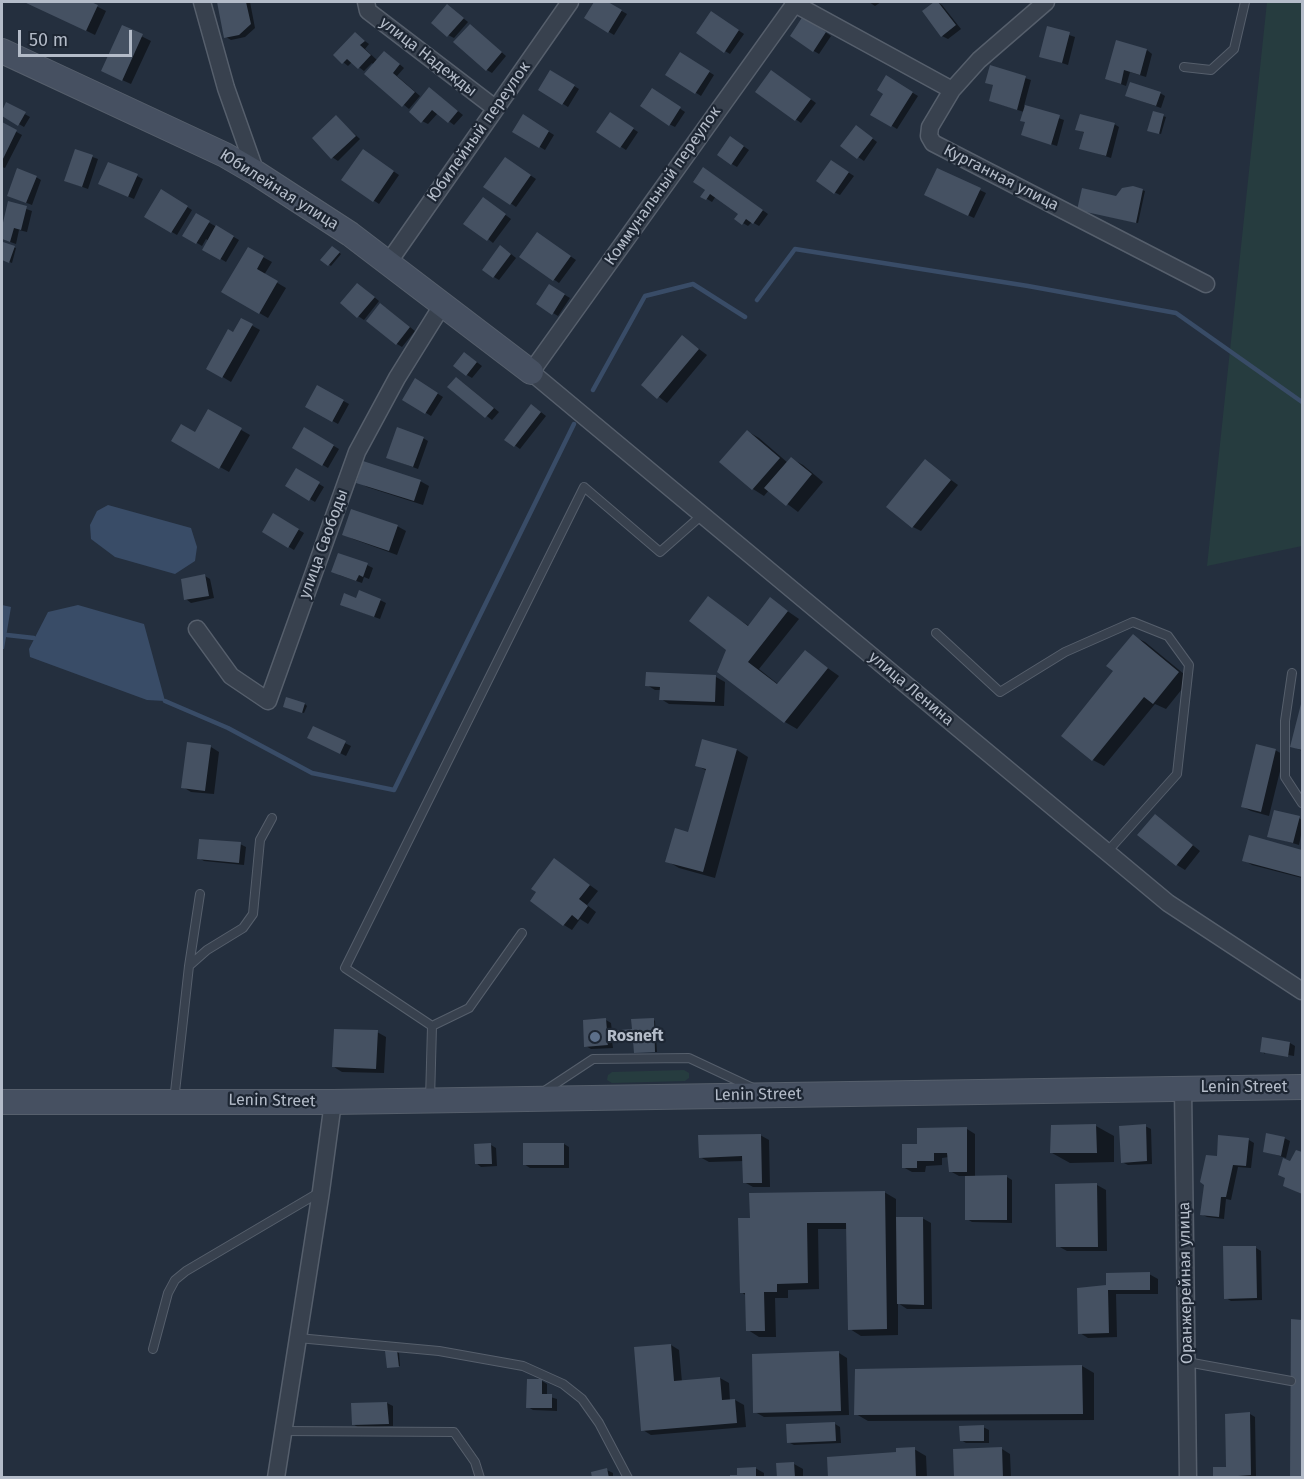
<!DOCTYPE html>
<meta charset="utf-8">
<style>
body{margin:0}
#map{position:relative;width:1304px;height:1479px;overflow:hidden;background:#242f3e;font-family:"Fira Sans",sans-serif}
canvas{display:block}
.frame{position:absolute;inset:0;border:3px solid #b4bcc9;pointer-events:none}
.scale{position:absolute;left:18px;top:30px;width:114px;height:27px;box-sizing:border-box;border:3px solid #b4bcc9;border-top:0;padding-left:8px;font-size:18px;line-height:21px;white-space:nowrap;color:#b4bcc9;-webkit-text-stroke:4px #1d2633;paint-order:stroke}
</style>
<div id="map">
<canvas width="1304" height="1479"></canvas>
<div class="frame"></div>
<div class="scale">50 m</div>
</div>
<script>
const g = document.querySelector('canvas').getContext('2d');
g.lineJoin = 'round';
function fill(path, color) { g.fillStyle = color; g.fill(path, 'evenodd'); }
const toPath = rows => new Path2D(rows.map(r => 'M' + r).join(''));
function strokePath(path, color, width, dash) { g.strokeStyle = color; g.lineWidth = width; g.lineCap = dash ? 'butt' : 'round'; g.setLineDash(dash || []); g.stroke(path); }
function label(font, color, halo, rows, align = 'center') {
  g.font = font + ' "Fira Sans",sans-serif'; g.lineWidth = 4.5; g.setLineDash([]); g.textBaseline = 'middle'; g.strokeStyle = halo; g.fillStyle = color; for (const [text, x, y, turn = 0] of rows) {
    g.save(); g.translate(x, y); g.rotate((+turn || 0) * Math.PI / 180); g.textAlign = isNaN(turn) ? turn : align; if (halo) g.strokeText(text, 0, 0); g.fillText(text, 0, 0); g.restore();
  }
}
fill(toPath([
 [1267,2,1302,2,1302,546,1207,566],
 [684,1070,689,1073,689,1078,685,1081,612,1083,607,1080,608,1075,612,1072]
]), '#263c3f');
fill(toPath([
 [108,505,191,528,197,547,195,561,175,574,115,557,91,539,90,525,97,511],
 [2,605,11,607,4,649,2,649],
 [78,605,144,624,165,701,147,700,30,657,29,649,48,612]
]), '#394c67');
fill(toPath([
 [28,2,88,2,106,11,95,35],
 [218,2,250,2,255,28,245,37,231,40,226,37],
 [596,2,606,2,627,14,614,35,586,18],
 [869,2,881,2,875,6],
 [937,2,942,5,961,29,948,39,942,36,924,11],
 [448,6,468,22,454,38,448,35],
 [717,16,744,34,730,54,725,51],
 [809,21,831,36,819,54,814,51],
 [123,27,151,41,131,84,111,75],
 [1048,28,1075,37,1068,65,1041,56],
 [475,29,506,56,492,73,487,70],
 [355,34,369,44,365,49,378,61,390,56,404,68,397,76,420,96,409,109,366,74,374,65,372,63,364,71,352,62,348,66,343,62],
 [1147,50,1152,54,1146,77,1130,72,1126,86,1107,79],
 [680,54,714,75,701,96,667,74],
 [991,67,1031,80,1024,106,1064,120,1057,146,1023,135,1027,123,1024,112,990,101,995,86,987,82],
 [551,72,579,89,568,107,540,89],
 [777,75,816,103,801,123,757,92],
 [887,77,918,96,897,129,873,114,885,94],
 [430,89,463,115,454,125,438,113,428,124,422,121],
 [1160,93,1165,96,1161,108,1127,96],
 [658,94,685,112,675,127,669,124],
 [7,104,30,117,24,127,2,114],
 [1154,113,1166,117,1161,134,1151,131],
 [610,114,638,132,626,150,598,132],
 [524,116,554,135,545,150,514,131],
 [336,117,360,139,338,161,332,157],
 [2,124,22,135,5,168,2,167],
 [1114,124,1119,127,1111,158,1081,148,1085,133,1077,129],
 [861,130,877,142,864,161,842,146],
 [736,141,749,150,737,167,732,164],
 [76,151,98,159,88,189,66,181],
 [368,154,399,175,379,204,344,180],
 [510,162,536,179,516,207,486,186],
 [837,165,854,176,840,195,834,192],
 [938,170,986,193,974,218,931,198],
 [709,172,768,214,759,226,752,222,748,226,743,223,740,213,716,196,712,202,702,196,707,189],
 [137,176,143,179,134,199,106,187],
 [36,177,41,180,32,205,14,198],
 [1133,187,1145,191,1138,223,1081,210,1116,198],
 [162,191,192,210,177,235,146,217],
 [488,202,511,219,493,243,488,239],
 [9,203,32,211,27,232,19,230,16,244,2,239],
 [196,215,239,240,226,262,204,249,209,241,206,239,202,246,184,235],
 [542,237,576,260,559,283,521,257],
 [4,244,16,248,12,263,2,259],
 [332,247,341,254,331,266,322,260],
 [248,249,272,262,264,275,286,288,268,318,223,292],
 [506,250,516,258,499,280,494,277],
 [550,286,570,298,558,316,538,304],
 [363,288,379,301,364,320,358,316],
 [386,308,415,331,402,347,397,344],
 [242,320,260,330,231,382,208,368],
 [683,337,707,355,667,403,643,385],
 [470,357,482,366,472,378,467,375],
 [416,380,443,397,431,416,404,399],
 [462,382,499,412,492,420,449,387],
 [318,387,349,404,338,424,307,407],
 [537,409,546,416,520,449,506,439],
 [208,411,250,435,229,472,173,441,196,434],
 [305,429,339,449,328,468,294,448],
 [747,431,759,438,788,463,792,459,803,465,823,482,798,512,769,490,764,496,753,489],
 [423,438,428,441,418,469,388,458],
 [925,461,958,485,921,531,913,527],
 [296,470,324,487,315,502,287,485],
 [420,481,429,486,423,505,367,487,358,482],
 [274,515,304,533,294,550,264,532],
 [397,526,406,531,397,555,353,539,344,534],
 [367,565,373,568,369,579,364,577,362,583,339,575],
 [205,576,210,579,214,598,191,603,186,599],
 [770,599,799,619,759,669,779,685,805,652,839,676,797,729,785,722,719,671,728,650,735,617,749,626],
 [380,600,386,603,380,619,347,607],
 [1133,636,1145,642,1190,679,1166,709,1155,704,1104,766,1093,760,1115,671],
 [647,674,716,677,725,682,724,706,669,704,661,699,661,690,655,690,647,685],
 [1302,703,1302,751,1292,746],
 [305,704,307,706,304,713,287,708],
 [314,728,351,746,346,756,315,741],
 [703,741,737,750,748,757,715,878,679,868,667,861,689,833,707,771,696,765],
 [211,747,219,752,214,794,191,792,183,787],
 [1275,750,1284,755,1269,816,1251,811,1243,807],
 [1299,818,1302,820,1302,830,1299,845,1269,836],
 [1163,821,1200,851,1185,870,1177,865],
 [1250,837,1302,851,1302,878,1252,865,1244,860],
 [240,844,246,847,244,865,204,861,199,858],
 [555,860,598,891,587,905,596,912,588,924,580,919,572,930,564,925],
 [653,1019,655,1021,657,1052,635,1052,640,1039,612,1041,613,1048,591,1049,586,1046,606,1020,611,1023,612,1032,633,1031],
 [377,1032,386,1037,384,1073,342,1072,334,1067],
 [1290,1043,1295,1046,1294,1056,1265,1051,1265,1054,1262,1051],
 [1096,1126,1114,1136,1114,1162,1070,1163,1052,1153],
 [1145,1126,1151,1129,1152,1164,1128,1165,1122,1162],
 [967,1129,975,1134,975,1177,1007,1177,1012,1180,1012,1223,972,1222,967,1219,966,1176,959,1176,950,1171,949,1157,942,1158,942,1165,926,1166,925,1172,912,1172,903,1167,918,1145],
 [760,1135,769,1140,770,1187,753,1187,744,1182,744,1161,709,1162,700,1157],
 [1284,1138,1290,1141,1286,1158,1264,1151],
 [1249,1140,1254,1143,1251,1168,1238,1167,1231,1200,1226,1199,1224,1219,1207,1217,1201,1214,1218,1158],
 [564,1144,569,1147,569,1168,530,1168,524,1164],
 [491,1145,496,1148,497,1166,481,1167,476,1163],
 [1297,1152,1302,1154,1302,1194,1290,1188,1291,1163],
 [1097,1185,1106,1190,1107,1251,1067,1251,1058,1246,1057,1186],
 [884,1192,896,1199,896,1219,922,1218,931,1223,932,1309,907,1309,898,1303,898,1335,861,1336,850,1329,848,1229,818,1229,819,1289,788,1290,788,1298,775,1298,776,1337,759,1337,748,1330,747,1296,741,1292,751,1219],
 [1256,1248,1261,1251,1262,1300,1231,1301,1226,1298],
 [1149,1274,1158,1279,1158,1294,1116,1294,1117,1337,1088,1338,1080,1333,1107,1287],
 [1293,1321,1302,1321,1302,1478,1292,1478],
 [671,1345,679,1350,682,1382,720,1378,729,1383,730,1401,735,1400,744,1405,746,1427,651,1435,643,1430],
 [397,1352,399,1353,400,1366,388,1366],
 [839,1353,847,1358,849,1415,764,1417,755,1412],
 [1082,1366,1094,1373,1094,1420,868,1421,856,1414],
 [542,1381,547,1384,547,1396,557,1399,557,1411,533,1410,528,1407],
 [387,1403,393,1406,393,1426,359,1428,353,1424],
 [1250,1414,1255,1417,1256,1477,1215,1478,1228,1468],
 [835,1424,840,1427,841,1443,794,1445,788,1442],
 [983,1427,989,1430,989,1443,966,1443,961,1440],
 [914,1449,926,1456,927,1478,830,1478],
 [1002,1449,1010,1454,1011,1478,955,1478],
 [794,1464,803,1469,803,1478,779,1478],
 [755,1468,764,1473,764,1478,731,1478],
 [607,1470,613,1473,613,1478,594,1478]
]), '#0007');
strokePath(toPath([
 [757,300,795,249,1028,286,1176,313,1302,402],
 [593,390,645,296,693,284,745,317],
 [7,635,34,638],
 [165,701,228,728,312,773,394,790,574,424]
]), '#394c67', 4.5);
fill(toPath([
 [24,2,91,2,98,5,86,31],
 [217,2,246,2,251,24,239,35,224,38],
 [594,2,608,2,622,10,608,33,584,18],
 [934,2,938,2,956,25,941,37,922,11],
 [447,4,464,18,447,37,431,23],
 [711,11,739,30,724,53,696,33],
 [803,16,826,32,813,52,790,36],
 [470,24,502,52,486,71,453,42],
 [122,25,143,34,122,81,101,71],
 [1047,26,1070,32,1062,63,1039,57],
 [355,32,365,41,360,45,371,55,358,69,347,59,342,64,333,55],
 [1116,40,1147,49,1140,75,1124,70,1121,84,1105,79],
 [384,51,400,64,393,73,415,92,402,107,364,74],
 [680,52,710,71,695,94,665,75],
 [990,65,1026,76,1017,110,989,101,993,85,985,83],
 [550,70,575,85,562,105,538,90],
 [771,70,811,99,795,121,755,92],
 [886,75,913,92,891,127,870,115,883,94,877,90],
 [1130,82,1161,92,1156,106,1125,96],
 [429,87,458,111,448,123,432,110,421,123,409,112],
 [652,88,681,107,669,126,640,106],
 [6,102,26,112,18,126,2,116,2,111],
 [1025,105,1060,115,1051,145,1021,135,1025,122,1020,121],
 [1153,111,1164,114,1159,134,1147,131],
 [610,112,634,128,620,148,596,132],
 [523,114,549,131,539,148,512,132],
 [1080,114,1115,123,1106,156,1079,149,1084,132,1075,130],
 [336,115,356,136,331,159,312,138],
 [2,122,17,130,2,161],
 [856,125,873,138,857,159,840,146],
 [730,136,744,146,731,165,717,155],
 [75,149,93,155,82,187,64,181],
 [363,149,394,171,373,202,341,180],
 [505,157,531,175,510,205,483,187],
 [831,160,849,172,834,194,816,181],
 [108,162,138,174,128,197,98,184],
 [703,167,763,210,753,224,746,219,742,225,734,219,738,214,710,194,706,200,700,197,705,190,693,182],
 [17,168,37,176,26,203,7,196],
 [937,168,981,188,968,216,924,195],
 [1133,186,1143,189,1136,223,1077,210,1082,188,1116,196,1122,188],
 [161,189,188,206,171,233,144,217],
 [483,197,506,214,487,241,463,224],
 [8,201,27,206,21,230,14,228,10,242,2,239,2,227],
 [196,213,210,221,196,244,182,236],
 [216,225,234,236,220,260,202,250],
 [537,232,571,256,553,281,519,257],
 [3,242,15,246,9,263,2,260],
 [500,245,511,254,493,278,482,270],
 [332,246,340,252,328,266,320,260],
 [248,247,264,256,257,269,278,281,259,314,221,292],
 [357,283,375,297,357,318,340,303],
 [549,284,565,294,552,315,536,304],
 [380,303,410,327,396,345,366,321],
 [241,318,253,324,222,378,206,369,228,329,233,332],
 [682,335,699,349,657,399,641,385],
 [464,352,477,362,466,376,453,366],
 [456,377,494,408,485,418,447,387],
 [415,378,438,393,425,414,402,400],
 [317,385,344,400,332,422,305,407],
 [531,404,541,412,514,447,504,440],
 [208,409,242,428,219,469,171,441,181,424,195,432],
 [304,427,334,445,322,466,292,448],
 [397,427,424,437,413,467,386,458],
 [747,430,780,458,752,490,719,462],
 [791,457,812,474,786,506,764,488],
 [925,459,951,480,912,528,886,507],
 [363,461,421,480,414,501,356,483],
 [296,468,320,482,309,501,285,486],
 [351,509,398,525,389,551,342,535],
 [273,513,299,529,288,548,262,532],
 [338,553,368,563,363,577,359,575,356,581,331,572],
 [205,574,209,596,184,600,181,579],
 [359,590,381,599,374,617,340,605,344,593,356,598],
 [708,596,748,626,770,597,788,611,748,662,777,684,805,650,828,668,784,723,717,672,726,650,689,621],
 [1133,634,1179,672,1153,704,1144,697,1092,761,1061,736,1113,671,1106,666],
 [646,672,716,675,715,702,659,700,660,687,645,686],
 [286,697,305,703,302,713,283,707],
 [1302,700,1302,750,1290,747],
 [313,726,346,741,340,754,307,738],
 [702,739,737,749,703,872,665,862,675,828,688,832,706,769,695,766],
 [187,742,211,745,205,791,181,788],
 [1256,744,1276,749,1261,812,1241,807],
 [1274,810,1300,816,1293,843,1267,837],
 [1155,814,1193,845,1176,866,1137,835],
 [1249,835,1302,850,1302,877,1242,861],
 [199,839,241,842,239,863,197,859],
 [554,858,590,885,579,899,588,906,578,920,572,915,563,926,530,901,536,892,531,889],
 [606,1018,607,1031,632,1029,631,1019,654,1018,655,1052,634,1053,633,1041,607,1042,608,1045,584,1047,583,1020],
 [334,1029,378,1030,376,1069,332,1067],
 [1262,1037,1290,1042,1288,1057,1260,1052],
 [1096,1124,1097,1153,1050,1153,1051,1125],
 [1146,1124,1147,1161,1121,1163,1119,1126],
 [967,1127,967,1172,949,1172,947,1153,934,1153,934,1161,917,1161,917,1168,902,1168,902,1144,917,1144,917,1128],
 [1266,1133,1285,1137,1281,1156,1263,1152],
 [761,1134,762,1183,743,1183,742,1156,699,1158,698,1135],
 [1218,1135,1249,1138,1246,1166,1233,1165,1226,1197,1221,1197,1219,1217,1200,1215,1204,1185,1200,1182,1206,1155,1217,1156],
 [491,1143,492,1164,475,1164,474,1144],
 [523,1143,564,1143,564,1165,523,1165],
 [1296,1150,1302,1152,1302,1194,1283,1186,1285,1178,1278,1175,1283,1158,1290,1161],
 [1007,1175,1007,1220,965,1220,965,1176],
 [1097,1183,1098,1247,1056,1247,1055,1184],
 [885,1191,887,1329,848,1330,846,1223,807,1223,808,1283,777,1284,777,1292,764,1292,765,1331,746,1331,745,1293,740,1293,738,1218,750,1218,749,1193],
 [896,1217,923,1217,924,1305,897,1304],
 [1223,1246,1256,1246,1257,1298,1224,1299],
 [1150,1272,1150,1290,1108,1290,1109,1333,1078,1334,1077,1288,1106,1285,1106,1273],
 [1291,1319,1302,1320,1302,1478,1290,1478],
 [671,1344,674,1381,720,1377,722,1400,735,1399,737,1423,641,1431,634,1347],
 [397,1350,399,1367,387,1368,385,1351],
 [839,1351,841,1411,753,1413,752,1354],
 [1082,1365,1083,1414,854,1415,855,1369],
 [527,1379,542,1379,542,1394,552,1394,552,1408,526,1408],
 [387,1402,389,1424,352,1425,351,1403],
 [1250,1412,1251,1475,1213,1478,1213,1467,1226,1467,1225,1414],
 [835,1422,836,1441,787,1443,786,1424],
 [984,1425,984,1441,960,1441,959,1426],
 [915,1447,916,1478,828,1478,827,1457,896,1452,896,1448],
 [1002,1447,1003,1478,954,1478,953,1449],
 [794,1462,795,1478,777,1478,776,1463],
 [756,1467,756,1478,730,1478,730,1475,737,1475,737,1468],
 [607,1468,609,1478,592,1478,591,1472]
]), '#455162');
const lane = toPath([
 [1184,67,1211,70,1234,49,1245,2],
 [936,633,1000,692,1065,652,1133,622,1168,636,1189,665,1177,774,1107,852],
 [1292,673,1285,721,1285,777,1302,803],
 [190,965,207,950,243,928,253,914,260,840,272,818],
 [432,1026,469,1008,522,933],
 [543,1092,593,1059,689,1058,753,1088],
 [430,1100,432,1026,345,968,584,487,660,552,702,515],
 [174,1101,189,966,200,894],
 [298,1338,439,1351,523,1366,563,1384,582,1399,599,1423,628,1478],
 [153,1349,168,1293,175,1280,186,1271,320,1192],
 [1187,1362,1291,1381],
 [283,1431,454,1432,475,1462,480,1478]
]);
const street = toPath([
 [202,2,226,88,256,173],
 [366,2,368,11,495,108],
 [796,2,531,372,1168,903,1302,991],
 [1046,2,979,60,952,90,930,127,929,136,933,143,1206,284],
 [793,3,952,90],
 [388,263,570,2],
 [197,629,231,676,268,701,357,452,397,378,443,304],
 [1183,1089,1188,1478],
 [276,1478,321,1191,333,1102]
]);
const secondary = toPath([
 [2,51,225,155,256,173,350,234,531,372],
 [2,1102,333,1102,1302,1087]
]);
strokePath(lane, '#565f6c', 10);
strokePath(street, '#565f6c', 19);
strokePath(secondary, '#565f6c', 26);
strokePath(lane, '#38414e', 8);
strokePath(street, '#38414e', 16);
strokePath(secondary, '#465061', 24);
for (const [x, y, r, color] of [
 [595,1037,6,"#5c6f8a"]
]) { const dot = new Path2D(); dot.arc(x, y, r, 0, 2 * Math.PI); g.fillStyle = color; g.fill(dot); strokePath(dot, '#1d2633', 2); }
label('16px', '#b4bcc9', '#1d2633', [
 ["улица Надежды",428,57,38],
 ["Юбилейный переулок",479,132,-55],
 ["Курганная улица",1001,178,27],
 ["Коммунальный переулок",663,186,-55],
 ["Юбилейная улица",279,190,32],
 ["улица Свободы",324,544,-70],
 ["улица Ленина",911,689,40],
 ["Lenin Street",1244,1088],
 ["Lenin Street",758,1095,-1],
 ["Lenin Street",272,1101,1],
 ["Оранжерейная улица",1186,1283,-91]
]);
label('bold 16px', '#b4bcc9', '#1d2633', [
 ["Rosneft",607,1037]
], 'left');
</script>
